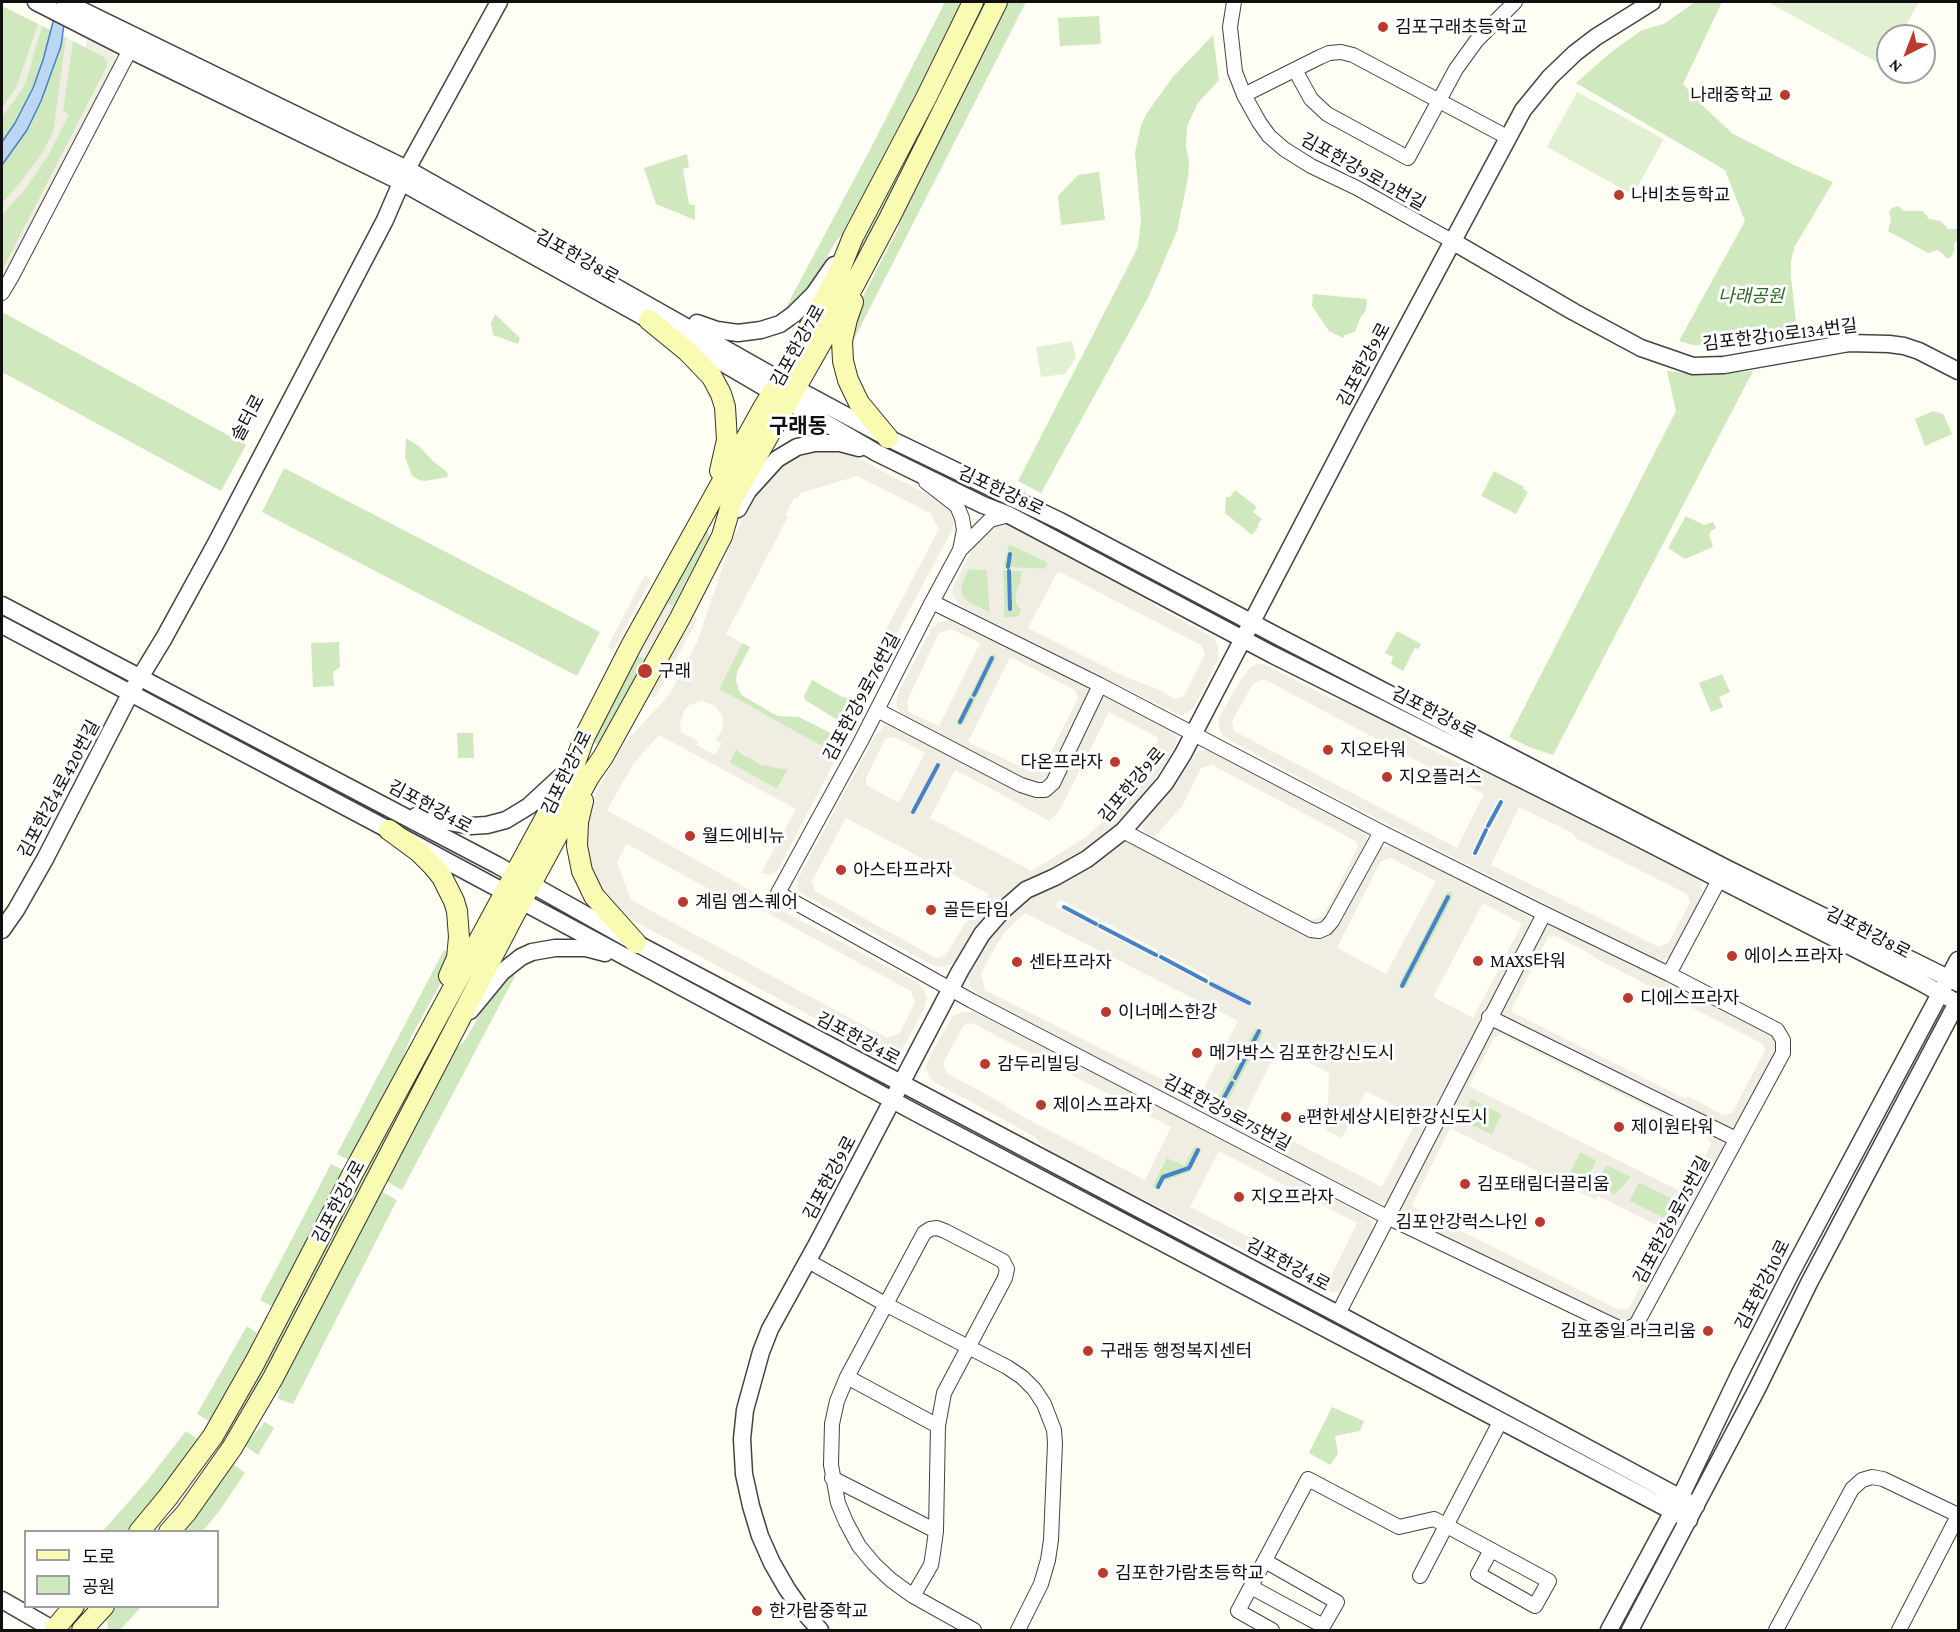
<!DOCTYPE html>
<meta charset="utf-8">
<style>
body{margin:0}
#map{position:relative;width:1960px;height:1632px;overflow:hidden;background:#fefef4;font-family:"Crimson Pro","Noto Sans KR",serif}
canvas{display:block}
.frame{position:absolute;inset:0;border:3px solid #101010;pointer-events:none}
.legend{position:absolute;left:24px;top:1530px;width:195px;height:78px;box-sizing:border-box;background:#fff;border:2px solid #9f9f9f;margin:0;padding:8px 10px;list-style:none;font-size:18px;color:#101010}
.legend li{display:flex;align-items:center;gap:12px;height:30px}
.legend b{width:30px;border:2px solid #9f9f9f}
.north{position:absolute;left:1876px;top:24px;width:60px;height:60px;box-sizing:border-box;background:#fff;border:2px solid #9f9f9f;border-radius:50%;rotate:222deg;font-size:16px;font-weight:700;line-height:24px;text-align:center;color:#101010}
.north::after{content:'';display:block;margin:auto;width:21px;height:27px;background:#bb392d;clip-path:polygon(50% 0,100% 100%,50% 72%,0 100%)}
</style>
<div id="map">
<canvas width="1960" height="1632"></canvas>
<div class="frame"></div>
<ul class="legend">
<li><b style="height:8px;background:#fafbb2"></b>도로</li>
<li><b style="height:16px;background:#cfe8be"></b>공원</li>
</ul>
<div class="north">N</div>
</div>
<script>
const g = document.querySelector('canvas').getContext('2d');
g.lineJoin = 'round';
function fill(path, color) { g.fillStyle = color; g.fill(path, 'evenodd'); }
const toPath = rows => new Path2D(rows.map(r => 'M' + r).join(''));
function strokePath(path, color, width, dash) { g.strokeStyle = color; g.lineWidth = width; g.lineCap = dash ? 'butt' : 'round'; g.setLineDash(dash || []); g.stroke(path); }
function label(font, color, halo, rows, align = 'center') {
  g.font = font + ' "Crimson Pro","Noto Sans KR",serif'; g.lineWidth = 6; g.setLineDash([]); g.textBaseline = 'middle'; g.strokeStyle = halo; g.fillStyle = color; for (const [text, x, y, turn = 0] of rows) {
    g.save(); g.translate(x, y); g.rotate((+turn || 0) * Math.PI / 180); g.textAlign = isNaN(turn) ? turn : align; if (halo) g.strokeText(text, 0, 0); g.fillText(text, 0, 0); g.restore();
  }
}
fill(toPath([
 [945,2,964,2,892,146,851,224,834,244,806,296,784,311,873,144],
 [981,2,989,2,912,156,864,245,862,246,860,244],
 [1007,2,1026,2,851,345,854,314,898,229,904,209],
 [1695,2,1722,2,1683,84,1704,107,1733,134,1794,165,1833,182,1795,246,1791,260,1791,278,1797,330,1746,340,1706,345,1693,345,1679,341,1745,221,1725,170,1576,83,1610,53,1642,30,1664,24],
 [2,6,101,55,107,60,108,65,2,271],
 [1099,16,1101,44,1060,46,1058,18],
 [1213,35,1219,80,1198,103,1187,126,1186,147,1189,162,1188,178,1177,231,1148,298,1041,493,1018,481,1138,247,1141,220,1135,153,1141,125,1147,113,1172,78],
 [687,154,689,167,683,169,689,204,695,205,695,220,656,204,644,168],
 [1099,172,1105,220,1061,225,1058,196,1078,175],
 [1898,206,1904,211,1923,211,1929,219,1941,221,1948,229,1957,229,1958,241,1954,243,1954,251,1950,258,1946,258,1944,255,1938,250,1928,253,1888,231,1891,219,1889,212,1892,208],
 [1313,294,1367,299,1366,310,1360,318,1355,332,1345,335,1343,338,1329,331,1312,306],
 [4,313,246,445,221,491,2,372,2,315],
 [495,314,520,338,518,344,493,335,491,323],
 [1667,371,1705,375,1753,371,1553,755,1529,747,1509,737,1676,411],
 [1933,411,1943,414,1952,434,1925,446,1915,419],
 [406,438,419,446,433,461,447,472,448,477,425,481,419,480,412,476,405,457],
 [284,468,600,632,577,676,262,512],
 [1494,471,1524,487,1523,489,1528,492,1516,514,1481,496],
 [1235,490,1257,507,1253,512,1262,519,1257,525,1259,526,1252,535,1225,513,1226,497,1230,497],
 [1686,516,1704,525,1713,522,1716,528,1711,531,1709,535,1713,547,1685,559,1668,548],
 [708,530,709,537,673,606,667,603,704,534],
 [1009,544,1047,562,1047,566,1044,569,1003,567],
 [968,569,987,570,990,613,968,602,962,595,961,586],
 [1003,570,1022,571,1021,582,1017,589,1016,603,1021,609,1020,614,1016,617,1004,617],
 [1397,631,1421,644,1418,649,1415,648,1403,671,1391,664,1393,657,1385,653],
 [339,642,340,667,333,672,334,686,313,687,311,643],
 [742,643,750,647,737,672,736,680,739,691,743,696,772,713,779,716,799,717,838,737,830,751,719,689],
 [992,654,996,655,996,659,964,724,960,726,957,725,957,721,989,656],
 [638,656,645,659,599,743,595,744,594,740],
 [876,661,844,721,839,721,805,700,804,696,812,680,842,697,851,699,855,697],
 [1722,674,1730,692,1719,697,1723,707,1711,712,1699,683],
 [457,733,473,733,474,758,458,758],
 [736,749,745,756,777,768,788,769,777,789,729,763],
 [1447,891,1452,892,1454,895,1406,989,1402,987,1448,897,1400,986,1398,985],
 [444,950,452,954,446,973,410,1039,398,1071,351,1161,337,1154],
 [512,974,515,976,402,1190,384,1180,453,1052,466,1039,490,996],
 [447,1018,450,1018,273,1360,230,1436,228,1436,225,1434,347,1203],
 [1255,1028,1259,1030,1220,1106,1260,1031,1264,1033,1223,1111,1214,1106],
 [1471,1098,1502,1114,1492,1135,1461,1120],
 [1195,1145,1202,1149,1190,1172,1166,1181,1158,1191,1152,1187,1167,1157],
 [1580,1152,1597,1160,1586,1182,1569,1173],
 [331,1164,345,1171,284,1291,271,1306,260,1300],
 [1605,1164,1632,1177,1615,1195,1595,1185],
 [1639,1182,1680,1202,1670,1221,1629,1201],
 [379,1190,397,1200,293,1404,278,1399,282,1380],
 [247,1326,257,1333,245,1364,212,1423,197,1414],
 [1332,1407,1364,1421,1360,1431,1335,1436,1338,1454,1330,1465,1309,1453],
 [265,1422,274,1428,258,1455,244,1445],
 [186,1431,200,1441,150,1504,126,1531,102,1532,147,1481],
 [232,1463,245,1473,220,1510,203,1531,181,1532],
 [116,1607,141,1607,120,1630,108,1630,107,1616]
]), '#cfe8be');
fill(toPath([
 [1768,2,1919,2,1900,36,1888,36,1888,58,1884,66],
 [1577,92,1664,139,1633,195,1547,147],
 [1072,341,1076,358,1065,374,1041,377,1036,347]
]), '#e1f0d0');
fill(toPath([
 [38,24,42,26,26,82,20,93,2,117,2,107,16,88],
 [87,35,108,47,114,53,116,62,115,69,2,283,2,271,107,68,107,60,101,55,86,48],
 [66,38,73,41,63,111,69,115,49,154,26,188,2,215,2,203,19,184,40,156,53,133],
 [815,451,838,452,849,454,873,466,947,505,953,512,955,521,950,534,897,633,892,638,880,641,939,529,930,513,857,476,801,493,797,499,794,498,785,515,788,517,726,634,742,643,719,689,830,751,838,737,843,745,778,870,770,875,761,873,796,809,659,735,634,763,607,810,757,894,745,909,627,844,617,862,631,900,887,1038,899,1034,915,1003,911,991,762,910,765,907,773,906,915,981,924,990,927,998,924,1009,902,1050,899,1054,892,1056,883,1055,610,908,603,900,581,844,591,803,623,745,670,694,697,642,732,540,758,489,786,462,800,455],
 [702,701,715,706,723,717,722,731,715,740,722,743,715,755,696,745,698,741,681,732,680,725,684,710,689,705],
 [736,749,761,765,788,769,777,789,729,762],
 [999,524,1007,524,1020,530,1134,588,1157,607,1214,638,1218,646,1218,660,1195,706,1187,713,1177,714,963,608,956,600,952,593,953,586,983,531,987,527],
 [1009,544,1047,562,1047,566,1044,569,1003,567],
 [968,569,987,570,990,613,968,602,962,595,961,586],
 [1003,570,1022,571,1021,582,1017,589,1016,603,1021,609,1020,614,1016,617,1004,617],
 [1058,571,1201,645,1205,654,1184,696,1175,699,1158,689,1127,678,1028,628],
 [647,576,650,581,614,649,610,649,608,646,644,577],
 [667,603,673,606,645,659,638,656],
 [694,617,696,617,697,620,656,696,652,697,651,694],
 [948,620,1079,682,1088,689,1088,696,1050,774,1043,780,1034,781,1023,778,906,716,898,710,896,704,898,693,931,630,937,623],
 [951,629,980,643,939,726,909,712,907,701,939,633],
 [992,654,995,655,996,659,964,724,960,726,957,725,957,721,989,656],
 [1010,657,1075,690,1078,698,1042,770,1034,773,968,742],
 [891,650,893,654,859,717,854,720,844,721,876,661,883,653],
 [1258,664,1264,664,1332,699,1350,702,1395,725,1420,744,1467,767,1484,769,1696,876,1701,883,1702,890,1699,902,1672,955,1662,961,1649,956,1360,810,1224,737,1219,728,1219,718,1241,679,1251,667],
 [1264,679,1427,766,1484,794,1457,848,1234,731,1232,721,1253,684],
 [1498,799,1502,799,1505,802,1477,856,1473,857,1471,853],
 [1519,807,1571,832,1577,839,1687,894,1690,902,1669,942,1659,947,1491,865],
 [1104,696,1110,696,1173,729,1177,739,1175,748,1143,797,1113,829,1085,852,984,920,957,960,951,964,945,967,934,966,802,894,798,890,797,882,800,875,876,734,885,726,891,725,1040,797,1098,701],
 [1109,712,1159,738,1135,787,1123,803,1086,837,1032,871,930,818,955,770,1001,794,1049,821,1058,813],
 [895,737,925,753,899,803,866,785,866,778,885,739],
 [846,818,989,894,964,925,946,955,936,958,815,891,812,881],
 [1207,750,1363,830,1367,836,1367,841,1328,917,1322,923,1315,924,1309,923,1150,840,1146,835,1143,827,1145,815,1172,785,1193,756,1199,751],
 [1212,765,1356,841,1358,847,1323,916,1310,920,1156,840,1156,835,1183,805,1201,768],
 [1121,841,1130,843,1310,937,1318,938,1328,935,1337,926,1377,851,1384,846,1391,845,1524,913,1531,919,1531,926,1390,1198,1385,1203,1377,1202,980,997,970,986,968,978,968,972,992,933,1013,910,1032,894],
 [1391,858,1436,881,1386,974,1337,948,1381,861],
 [1447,892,1451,892,1454,896,1405,989,1398,985],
 [1059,901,1063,901,1098,919,1095,927,1056,907,1055,905],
 [1483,903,1522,924,1473,1018,1433,997],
 [1025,913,1238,1021,1199,1098,985,990,981,974,990,956,1004,933],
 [1102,921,1158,950,1154,958,1098,929],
 [1163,953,1210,977,1210,978,1204,984,1159,960],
 [1255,1028,1264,1033,1223,1110,1214,1105],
 [1279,1047,1329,1073,1327,1131,1342,1138,1366,1091,1418,1118,1382,1187,1244,1116],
 [1548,922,1551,922,1771,1034,1775,1039,1776,1048,1774,1056,1735,1125,1731,1127,1724,1126,1505,1018,1501,1014],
 [1556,936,1587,952,1597,959,1763,1044,1765,1050,1732,1113,1723,1115,1688,1096,1686,1099,1512,1012,1512,1008,1548,937],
 [964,1012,975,1012,1123,1088,1367,1217,1372,1225,1371,1233,1344,1287,1338,1291,1330,1292,1050,1153,1034,1136,932,1081,926,1069,929,1058,951,1019,955,1015],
 [972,1023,1171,1127,1145,1180,1010,1110,1005,1105,947,1073,943,1063,964,1025],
 [1195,1146,1202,1149,1190,1172,1165,1181,1158,1190,1152,1187,1167,1158,1184,1166],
 [1219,1151,1357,1223,1330,1278,1190,1207],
 [1495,1027,1721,1138,1724,1146,1719,1156,1633,1317,1625,1321,1615,1320,1407,1220,1401,1215,1400,1207,1491,1029],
 [1500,1034,1707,1137,1711,1144,1686,1194,1469,1086,1494,1038],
 [1471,1099,1502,1114,1492,1135,1461,1120],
 [1450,1128,1596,1200,1598,1196,1668,1231,1630,1307,1624,1310,1617,1309,1411,1206],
 [1580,1152,1597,1161,1586,1182,1570,1173],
 [1606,1165,1631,1177,1615,1195,1596,1185],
 [1639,1182,1679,1202,1670,1221,1629,1201]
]), '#f0eee2');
const water = toPath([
 [56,2,67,2,61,46,41,101,27,130,2,165,2,142,15,123,33,88,43,60,53,22,56,2]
]);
fill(water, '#bbd7f4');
strokePath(water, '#4582c8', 1.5);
strokePath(toPath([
 [1008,567,1010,554],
 [1009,571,1010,609],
 [974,695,992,658],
 [960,722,971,700],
 [913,812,938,765],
 [1488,826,1501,802],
 [1475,853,1486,830],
 [1064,907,1096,924],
 [1100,926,1156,955],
 [1161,957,1206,981],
 [1211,984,1249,1003],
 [1402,986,1448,897],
 [1235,1078,1259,1031],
 [1220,1105,1232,1083],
 [1158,1187,1163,1177,1189,1168,1198,1150]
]), '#4582c8', 4);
const minor = toPath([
 [1234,2,1230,27,1235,72,1244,95,1259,122,1269,136,1284,149,1311,166,1357,188,1452,241],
 [1295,70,1311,99,1327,114,1408,158,1456,69,1477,40,1515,2],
 [1244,95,1320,57,1329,53,1341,52,1353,55,1507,137],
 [2,293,11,278,134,42],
 [926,482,957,506,962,518,964,530,960,550],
 [932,602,1100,685,1381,832,1539,911,1669,974,1777,1030,1783,1040,1783,1053,1636,1325,1623,1330,1387,1217,972,1001,778,893,861,741,932,602],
 [932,602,960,550,990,520,1009,515],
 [877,710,1021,785,1037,790,1045,790,1053,783,1100,685],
 [1123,831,1311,930,1319,931,1326,928,1332,921,1381,832],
 [1669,974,1719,880],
 [1489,1017,1736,1139],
 [808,1261,887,1305,1007,1367,1022,1377,1034,1389,1044,1404,1054,1430,1055,1443,1051,1540,1048,1560,1041,1584,1018,1630],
 [1338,1314,1544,914],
 [847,1377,938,1426],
 [832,1478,936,1531],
 [1265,1561,1337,1602,1321,1630],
 [1420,1576,1500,1422],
 [1251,1587,1323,1626],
 [913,1596,931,1565,933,1553,936,1531,938,1426,944,1393,1005,1278,1007,1269,1003,1261,945,1231,937,1228,930,1229,924,1233,847,1377,837,1401,832,1424,831,1465,838,1503,846,1522,859,1546,874,1564,891,1580,913,1596,974,1630],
 [1272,1630,1238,1611,1308,1479,1399,1527,1434,1519,1549,1581,1535,1606,1478,1574,1491,1550],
 [1776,1630,1852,1489,1862,1480,1872,1477,1883,1479,1958,1515],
 [1899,1630,1958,1516]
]);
const tertiary = toPath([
 [36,2,130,50,401,182,649,320,877,453,983,505,1009,515,1273,655,1623,830,1920,982,1958,1003],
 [65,2,407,169,780,380,888,438,1060,521,1281,638,1726,868,1958,983],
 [1452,241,1574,312,1641,348,1693,366,1724,365,1849,343,1889,344,1904,346,1919,351,1958,371],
 [697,323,717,330,738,333,761,330,780,324,794,314,814,294,834,265],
 [738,509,748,491,777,459,797,447,815,443,840,443,859,448],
 [2,605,497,865,636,943,1338,1314,1696,1506],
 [2,625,389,830,920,1115,1689,1520],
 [416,816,471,826,487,825,506,820,529,806,568,770],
 [2,930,16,910,45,859,130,694,164,638,215,545,385,220,407,169,499,2],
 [470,1011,502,972,521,957,532,952,555,948,586,948,605,953],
 [2,1600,54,1630],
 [820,1630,801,1609,787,1589,772,1563,760,1536,751,1506,744,1474,742,1439,745,1410,761,1352,770,1329,818,1242,960,971,982,934,1002,911,1026,890,1055,877,1087,859,1123,831,1165,783,1183,754,1356,422,1523,110,1550,77,1575,53,1596,37,1652,2],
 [1609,1630,1680,1498,1739,1375,1791,1273,1958,960],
 [1630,1630,1757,1389,1809,1283,1958,1001]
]);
const secondary = toPath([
 [853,302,847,319,842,341,843,361,848,380,859,403,888,438],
 [649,320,687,351,712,377,721,394,725,407,727,440,720,471],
 [583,801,578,822,577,846,582,871,594,896,636,943],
 [389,830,419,852,433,866,442,877,454,901,457,911,459,937,457,958,449,976],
 [139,1532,168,1497,213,1436,255,1362,352,1175,575,763,584,738,632,644,763,408,785,372,838,274,853,237,926,98,973,2],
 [169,1532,186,1513,232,1448,273,1378,512,919,589,777,603,757,680,618,722,536,733,498,854,285,890,217,997,2],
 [54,1630,74,1606],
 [82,1630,104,1606]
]);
strokePath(minor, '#434343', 16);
strokePath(tertiary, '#434343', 19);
strokePath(secondary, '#323232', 22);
strokePath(minor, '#fff', 14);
strokePath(tertiary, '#fff', 16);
strokePath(secondary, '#fafbb2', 20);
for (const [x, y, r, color] of [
 [1383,27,6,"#bb392d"],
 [1785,95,6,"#bb392d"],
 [1619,195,6,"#bb392d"],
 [645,671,8,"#bb392d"],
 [1328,750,6,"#bb392d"],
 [1115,762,6,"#bb392d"],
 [1387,777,6,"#bb392d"],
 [690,836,6,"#bb392d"],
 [841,870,6,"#bb392d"],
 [683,902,6,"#bb392d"],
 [931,910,6,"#bb392d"],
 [1732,956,6,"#bb392d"],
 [1478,961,6,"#bb392d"],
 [1017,962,6,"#bb392d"],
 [1628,998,6,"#bb392d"],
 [1106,1012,6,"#bb392d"],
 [1197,1053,6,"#bb392d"],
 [985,1064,6,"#bb392d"],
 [1041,1105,6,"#bb392d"],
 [1286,1117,6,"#bb392d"],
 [1619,1127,6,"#bb392d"],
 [1465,1184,6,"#bb392d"],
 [1239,1197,6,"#bb392d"],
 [1540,1222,6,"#bb392d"],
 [1708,1331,6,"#bb392d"],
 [1088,1351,6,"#bb392d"],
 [1103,1573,6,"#bb392d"],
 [757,1611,6,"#bb392d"]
]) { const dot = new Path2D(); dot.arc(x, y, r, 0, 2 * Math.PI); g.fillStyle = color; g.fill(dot); strokePath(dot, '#fff', 2); }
label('18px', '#101010', '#fff', [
 ["김포구래초등학교",1395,27],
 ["나래중학교",1773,95,"right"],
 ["나비초등학교",1631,195],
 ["구래",658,671],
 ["지오타워",1340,750],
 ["다온프라자",1103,762,"right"],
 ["지오플러스",1399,777],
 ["월드에비뉴",702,836],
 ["아스타프라자",853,870],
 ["계림 엠스퀘어",695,902],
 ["골든타임",943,910],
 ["에이스프라자",1744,956],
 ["MAXS타워",1490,961],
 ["센타프라자",1029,962],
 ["디에스프라자",1640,998],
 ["이너메스한강",1118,1012],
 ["메가박스 김포한강신도시",1209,1053],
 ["감두리빌딩",997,1064],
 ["제이스프라자",1053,1105],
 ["e편한세상시티한강신도시",1298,1117],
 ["제이원타워",1631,1127],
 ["김포태림더끌리움",1477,1184],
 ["지오프라자",1251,1197],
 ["김포안강럭스나인",1528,1222,"right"],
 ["김포중일 라크리움",1696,1331,"right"],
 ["구래동 행정복지센터",1100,1351],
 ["김포한가람초등학교",1115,1573],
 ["한가람중학교",769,1611]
], 'left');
label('18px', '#101010', '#fff', [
 ["김포한강9로12번길",1363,172,29],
 ["김포한강8로",577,257,29],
 ["김포한강10로134번길",1780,335,-7],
 ["김포한강7로",798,346,-61],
 ["김포한강9로",1364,365,-62],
 ["솔터로",248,418,-62],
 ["김포한강8로",1001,491,25],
 ["김포한강9로76번길",862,697,-62],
 ["김포한강8로",1434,713,27],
 ["김포한강7로",567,773,-64],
 ["김포한강9로",1132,785,-50],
 ["김포한강4로420번길",59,789,-62],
 ["김포한강4로",430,807,28],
 ["김포한강8로",1868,933,27],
 ["김포한강4로",858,1039,28],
 ["김포한강9로75번길",1227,1113,28],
 ["김포한강9로",830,1178,-62],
 ["김포한강7로",339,1202,-62],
 ["김포한강9로75번길",1672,1220,-62],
 ["김포한강4로",1288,1265,28],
 ["김포한강10로",1763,1285,-63]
]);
label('italic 18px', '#286622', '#fff', [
 ["나래공원",1751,296]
]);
label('bold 21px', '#101010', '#fff', [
 ["구래동",798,427]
]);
</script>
